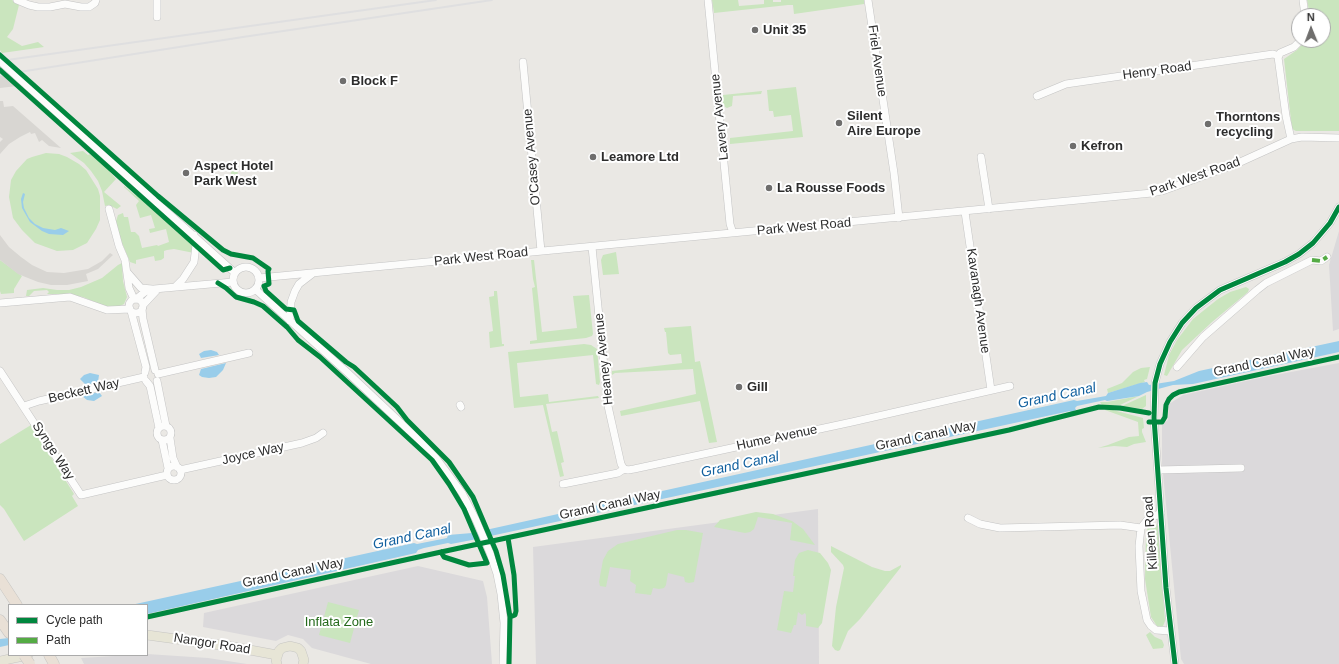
<!DOCTYPE html>
<style>
body{margin:0}
#map{position:relative;width:1339px;height:664px;overflow:hidden;background:#eae8e4;font-family:Arial,sans-serif}
canvas{display:block}
.legend{position:absolute;left:8px;top:604px;width:140px;height:52px;box-sizing:border-box;background:#fff;border:1px solid #ababab;margin:0;padding:5px 7px;list-style:none;font-size:12px;color:#2d2d2d}
.legend li{display:flex;align-items:center;gap:8px;height:20px}
.legend b{width:20px;border:1px solid #ababab}
.north{position:absolute;left:1291px;top:8px;width:40px;height:40px;box-sizing:border-box;background:#fff;border:1px solid #ababab;border-radius:50%;rotate:359deg;font-size:11px;font-weight:700;line-height:16px;text-align:center;color:#2d2d2d}
.north::after{content:'';display:block;margin:auto;width:14px;height:18px;background:#6f6e6d;clip-path:polygon(50% 0,100% 100%,50% 72%,0 100%)}
</style>
<div id="map">
<canvas width="1339" height="664"></canvas>
<ul class="legend">
<li><b style="height:5px;background:#00873e"></b>Cycle path</li>
<li><b style="height:5px;background:#54ab44"></b>Path</li>
</ul>
<div class="north">N</div>
</div>
<script>
const g = document.querySelector('canvas').getContext('2d');
g.lineJoin = 'round';
function fill(path, color) { g.fillStyle = color; g.fill(path, 'evenodd'); }
const toPath = rows => new Path2D(rows.map(r => 'M' + r).join(''));
function strokePath(path, color, width, dash) { g.strokeStyle = color; g.lineWidth = width; g.lineCap = dash ? 'butt' : 'round'; g.setLineDash(dash || []); g.stroke(path); }
function label(font, color, halo, rows, align = 'center') {
  g.font = font + ' Arial,sans-serif'; g.lineWidth = 4; g.setLineDash([]); g.textBaseline = 'middle'; g.strokeStyle = halo; g.fillStyle = color; for (const [text, x, y, turn = 0] of rows) {
    g.save(); g.translate(x, y); g.rotate((+turn || 0) * Math.PI / 180); g.textAlign = isNaN(turn) ? turn : align; if (halo) g.strokeText(text, 0, 0); g.fillText(text, 0, 0); g.restore();
  }
}
fill(toPath([
 [1339,231,1339,329,1333,331,1329,265],
 [1339,363,1339,664,1184,664,1181,659,1162,463,1162,425,1168,420,1169,404,1183,395,1264,377],
 [818,509,819,664,536,664,533,547],
 [418,566,483,581,487,597,492,664,371,664,312,648,303,639,288,635,276,641,203,627,204,613],
 [147,654,208,658,247,664,84,664,81,658]
]), '#dbd9db');
fill(toPath([
 [0,0,12,0,19,5,13,29,7,37,22,46,38,42,44,47,2,53,0,50],
 [712,0,738,0,739,6,764,4,764,0,773,0,773,2,781,2,781,0,864,0,864,4,794,14,793,5,788,5,714,13],
 [1307,0,1339,0,1339,131,1296,131,1292,129,1284,59,1297,50,1306,40,1323,40,1323,16,1310,16],
 [796,87,803,137,730,144,730,138,793,131,791,115,774,117,773,111,769,111,767,90],
 [762,91,761,94,733,96,732,106,727,108,723,106,723,95],
 [83,151,88,155,90,154,103,164,116,179,104,192,121,206,117,209,109,205,105,206,102,191,98,181,91,171,84,163,70,153],
 [46,153,59,154,67,157,79,164,86,170,98,189,100,196,100,220,96,229,87,243,73,250,57,251,35,243,22,230,13,218,9,197,11,180,16,171,27,159,32,157],
 [234,169,238,171,236,186,232,185,230,182,231,171],
 [124,186,135,195,145,201,193,244,194,253,174,249,167,250,164,251,164,258,161,260,155,261,154,256,136,260,136,264,130,262,119,236,116,221,118,215,123,213,124,217,128,217,131,232,135,232,139,236,142,248,157,245,158,246,169,242,166,229,150,233,149,229,155,228,151,215,140,218,136,205,139,201,124,187],
 [616,252,619,274,603,275,601,260,603,255],
 [0,260,22,276,14,289,14,293,1,294,0,291],
 [531,260,534,260,542,332,577,328,573,296,589,295,593,334,592,336,586,338,530,344,530,341,537,340,532,288,535,287,533,279],
 [122,263,123,281,127,297,124,304,120,306,104,306,83,297,66,294,47,294,49,292,47,290,34,291,29,296,26,296,27,290,43,288,57,290,69,290,81,287,102,278,118,265],
 [1246,287,1249,289,1248,292,1212,322,1182,350,1167,376,1164,375,1169,355,1177,340,1193,319,1218,299,1230,292],
 [494,291,497,291,502,344,504,344,504,346,490,348,489,332,493,331,489,297,494,296],
 [691,326,695,362,700,361,717,442,709,443,700,401,621,416,620,411,696,394,693,369,615,373,612,375,612,371,682,363,681,354,670,355,668,353,666,332,665,332,664,328],
 [584,344,591,345,597,349,600,382,599,385,596,384,593,355,517,363,520,397,548,394,549,402,598,396,599,398,546,404,552,432,557,431,564,462,561,463,564,476,560,477,543,405,514,408,508,352],
 [1150,367,1147,379,1144,380,1145,382,1108,393,1107,389,1122,383,1133,372,1141,368],
 [1146,395,1146,406,1142,409,1122,406],
 [1139,396,1120,405,1102,405,1100,402,1107,402],
 [1105,410,1113,410,1143,418,1144,428,1142,429,1142,432,1146,442,1134,444,1127,447,1114,446,1098,448,1108,445,1129,437,1139,436,1138,422],
 [31,425,74,494,72,496,78,506,24,541,4,509,0,505,0,444],
 [756,512,773,514,792,521,803,529,815,545,790,540,792,523,758,517,754,529,750,532,745,533,714,527,720,520],
 [1152,522,1156,524,1158,526,1165,621,1163,626,1160,627,1157,626,1151,617,1145,579,1146,535,1148,526],
 [677,530,686,530,703,533,694,582,689,583,685,582,684,577,668,573,666,585,664,588,659,589,653,588,651,595,635,593,636,585,630,581,631,570,610,567,606,587,600,586,599,582,603,560,608,551,618,544],
 [831,546,872,567,885,571,890,571,901,565,901,567,860,619,848,631,840,650,838,651,835,650,832,646,836,607,844,568,843,565,831,552],
 [808,550,820,553,828,563,831,570,822,623,818,628,806,626,806,615,805,613,802,615,798,612,796,625,794,625,791,633,777,630,784,591,793,592,795,576,793,576,795,560,799,553],
 [328,602,359,610,350,643,319,635],
 [1150,632,1155,637,1162,640,1164,645,1163,648,1153,649,1146,635]
]), '#cae5be');
fill(toPath([
 [0,72,2,73,17,86,0,88],
 [0,101,3,101,4,107,13,106,61,148,49,146,42,140,39,142,35,133,31,134,30,132,20,137,9,144,0,154,0,142,3,139,0,137],
 [0,235,9,247,21,257,32,265,47,272,64,273,88,269,102,261,110,253,113,255,98,269,86,274,88,281,67,285,51,285,38,282,18,274,0,260]
]), '#d8d6d2');
fill(toPath([
 [23,193,25,194,23,202,24,208,29,218,35,224,43,228,55,230,61,228,69,231,63,235,49,234,42,231,30,222,22,208,21,199],
 [1339,341,1339,352,1193,384,1173,385,1147,392,1139,396,1107,401,1105,400,1077,406,1075,408,1076,410,1071,412,1070,411,472,540,451,544,448,543,424,548,418,550,416,553,147,614,147,605,131,605,414,543,417,544,447,538,448,535,472,533,1074,400,1077,401,1106,396,1108,393,1140,383,1147,382,1149,385,1174,381,1199,371],
 [211,350,217,352,219,355,201,358,199,354,204,351],
 [226,363,223,370,216,377,209,378,202,377,199,375,201,369],
 [90,373,99,375,98,382,86,385,80,379,84,375],
 [99,392,102,396,94,401,87,400,82,396],
 [9,638,9,645,0,647,0,639]
]), '#99cdea');
const minor = toPath([
 [17,0,29,5,38,7,50,7,65,4,81,7,89,7,95,3,96,0],
 [708,0,730,224,733,233],
 [868,0,894,173,899,218],
 [1303,0,1305,16],
 [157,17,157,0],
 [523,62,541,251],
 [26,85,235,273],
 [1037,96,1066,84,1273,54,1279,56],
 [1291,139,1286,116,1278,57,1280,53,1294,47,1301,40],
 [981,157,989,209],
 [109,209,119,246,125,260,129,288,134,299],
 [965,212,991,390],
 [592,247,608,406,621,464,624,469],
 '233 280a13 13 0 1 1 26 0a13 13 0 1 1-26 0Z',
 [127,272,141,288,152,289],
 [259,278,1152,193,1165,190,1236,164,1291,139,1302,137,1339,138],
 [175,287,183,279,194,262,196,245,194,235],
 [255,289,348,373,418,439,436,458,462,493,476,520,490,553,497,574,501,594,504,623,503,664],
 '129 306a7 7 0 1 1 14 0a7 7 0 1 1-14 0Z',
 [136,299,145,292,154,289,233,282],
 [0,303,70,297,107,310,130,309],
 [143,305,157,290],
 [142,309,143,319,155,370],
 [131,311,146,367,145,372],
 [290,321,291,302,295,291,299,284,312,274],
 [1177,367,1203,337,1257,290,1266,283,1312,260,1321,261,1327,257],
 [0,371,81,495,167,475],
 [158,374,249,353],
 [146,381,150,386,159,428],
 [157,381,166,426],
 [460,405,461,407],
 [24,406,39,401,144,377],
 '157 433a7 7 0 1 1 14 0a7 7 0 1 1-14 0Z',
 [170,438,173,458,177,467],
 [162,440,168,468],
 '167 473a7 7 0 1 1 14 0a7 7 0 1 1-14 0Z',
 [180,470,302,443,316,438,323,433],
 [1158,470,1241,468],
 [563,484,618,473,624,469,628,470,634,469,852,422,1010,386],
 [1161,513,1148,519,1141,528,1139,546,1141,591,1147,620,1151,626,1156,630,1170,631],
 [968,518,980,524,1000,528,1120,525,1141,528],
 [1175,664,1166,588,1154,418,1155,383,1160,364,1170,342,1182,323,1196,308,1220,290,1285,262,1299,254,1313,243,1330,223,1339,207]
]);
const major = toPath([
 [147,635,228,646,277,655],
 [0,661,28,655],
 [277,664,276,660,279,651,282,648,290,646,298,648,301,651,304,660,303,664]
]);
const highway = toPath([
 [0,579,17,605],
 [0,620,9,633],
 [49,655,54,664]
]);
strokePath(minor, '#c4c4c4', 8);
strokePath(major, '#c6c5c3', 10);
strokePath(highway, '#c6c5c3', 11);
strokePath(minor, '#fcfcfb', 7);
strokePath(major, '#e7e5d6', 9);
strokePath(highway, '#e9e0d6', 10);
strokePath(toPath([
 [0,61,436,0],
 [0,75,243,37,492,0]
]), '#dfdfe0', 2);
const minorBridge = toPath([
 [0,61,26,85]
]);
const highwayBridge = toPath([
 [24,655,30,664]
]);
strokePath(minorBridge, '#c4c4c4', 8, []);
strokePath(highwayBridge, '#c6c5c3', 11, []);
strokePath(minorBridge, '#fcfcfb', 7);
strokePath(highwayBridge, '#e9e0d6', 10);
strokePath(toPath([
 [1312,260,1321,261,1327,257]
]), '#54ab44', 4, [8, 4]);
strokePath(toPath([
 [0,55,158,196,223,250,231,254,253,258,269,269,268,271,269,284,264,286,266,291,286,309,294,310,298,321,346,362,354,367,397,407,407,420,449,462,473,497,496,551,503,575,510,617,509,664],
 [0,70,223,270,230,268],
 [218,283,226,288,236,297,254,302,263,306,287,327,298,340,320,357,432,460,449,484,464,509,487,563,469,565,444,557,441,552],
 [1149,422,1162,422,1165,417,1166,405,1169,399,1173,395,1179,392,1339,357],
 [508,538,514,575,516,611,515,615,510,617],
 [147,617,441,552,1009,430,1099,407,1120,408,1149,413],
 [1175,664,1166,588,1154,418,1155,383,1160,364,1170,342,1182,323,1196,308,1220,290,1285,262,1299,254,1313,243,1330,223,1339,207]
]), '#00873e', 5);
for (const [x, y, r, color] of [
 [755,30,4,"#6f6e6d"],
 [343,81,4,"#6f6e6d"],
 [839,123,4,"#6f6e6d"],
 [1208,124,4,"#6f6e6d"],
 [1073,146,4,"#6f6e6d"],
 [593,157,4,"#6f6e6d"],
 [186,173,4,"#6f6e6d"],
 [769,188,4,"#6f6e6d"],
 [739,387,4,"#6f6e6d"]
]) { const dot = new Path2D(); dot.arc(x, y, r, 0, 2 * Math.PI); g.fillStyle = color; g.fill(dot); strokePath(dot, '#fff', 1.5); }
label('bold 13px', '#2d2d2d', '#fff', [
 ["Unit 35",763,30],
 ["Block F",351,81],
 ["Silent",847,116],
 ["Aire Europe",847,131],
 ["Thorntons",1216,117],
 ["recycling",1216,132],
 ["Kefron",1081,146],
 ["Leamore Ltd",601,157],
 ["Aspect Hotel",194,166],
 ["Park West",194,181],
 ["La Rousse Foods",777,188],
 ["Gill",747,387]
], 'left');
label('13px', '#2d2d2d', '#fff', [
 ["Friel Avenue",877,61,82],
 ["Henry Road",1157,71,-8],
 ["Lavery Avenue",720,117,-96],
 ["O'Casey Avenue",532,157,-95],
 ["Park West Road",1195,177,-19],
 ["Park West Road",804,227,-5],
 ["Park West Road",481,257,-6],
 ["Kavanagh Avenue",978,301,82],
 ["Heaney Avenue",604,359,-96],
 ["Grand Canal Way",1264,362,-12],
 ["Beckett Way",84,391,-13],
 ["Grand Canal Way",926,436,-12],
 ["Hume Avenue",777,438,-12],
 ["Synge Way",53,451,57],
 ["Joyce Way",253,454,-13],
 ["Grand Canal Way",610,505,-12],
 ["Killeen Road",1151,533,-94],
 ["Grand Canal Way",293,573,-12],
 ["Nangor Road",212,644,9]
]);
label('13px', '#256a1c', '#fff', [
 ["Inflata Zone",339,622]
]);
label('italic 14px', '#105f9e', '#fff', [
 ["Grand Canal",1057,396,-12],
 ["Grand Canal",740,465,-12],
 ["Grand Canal",412,537,-12]
]);
</script>
